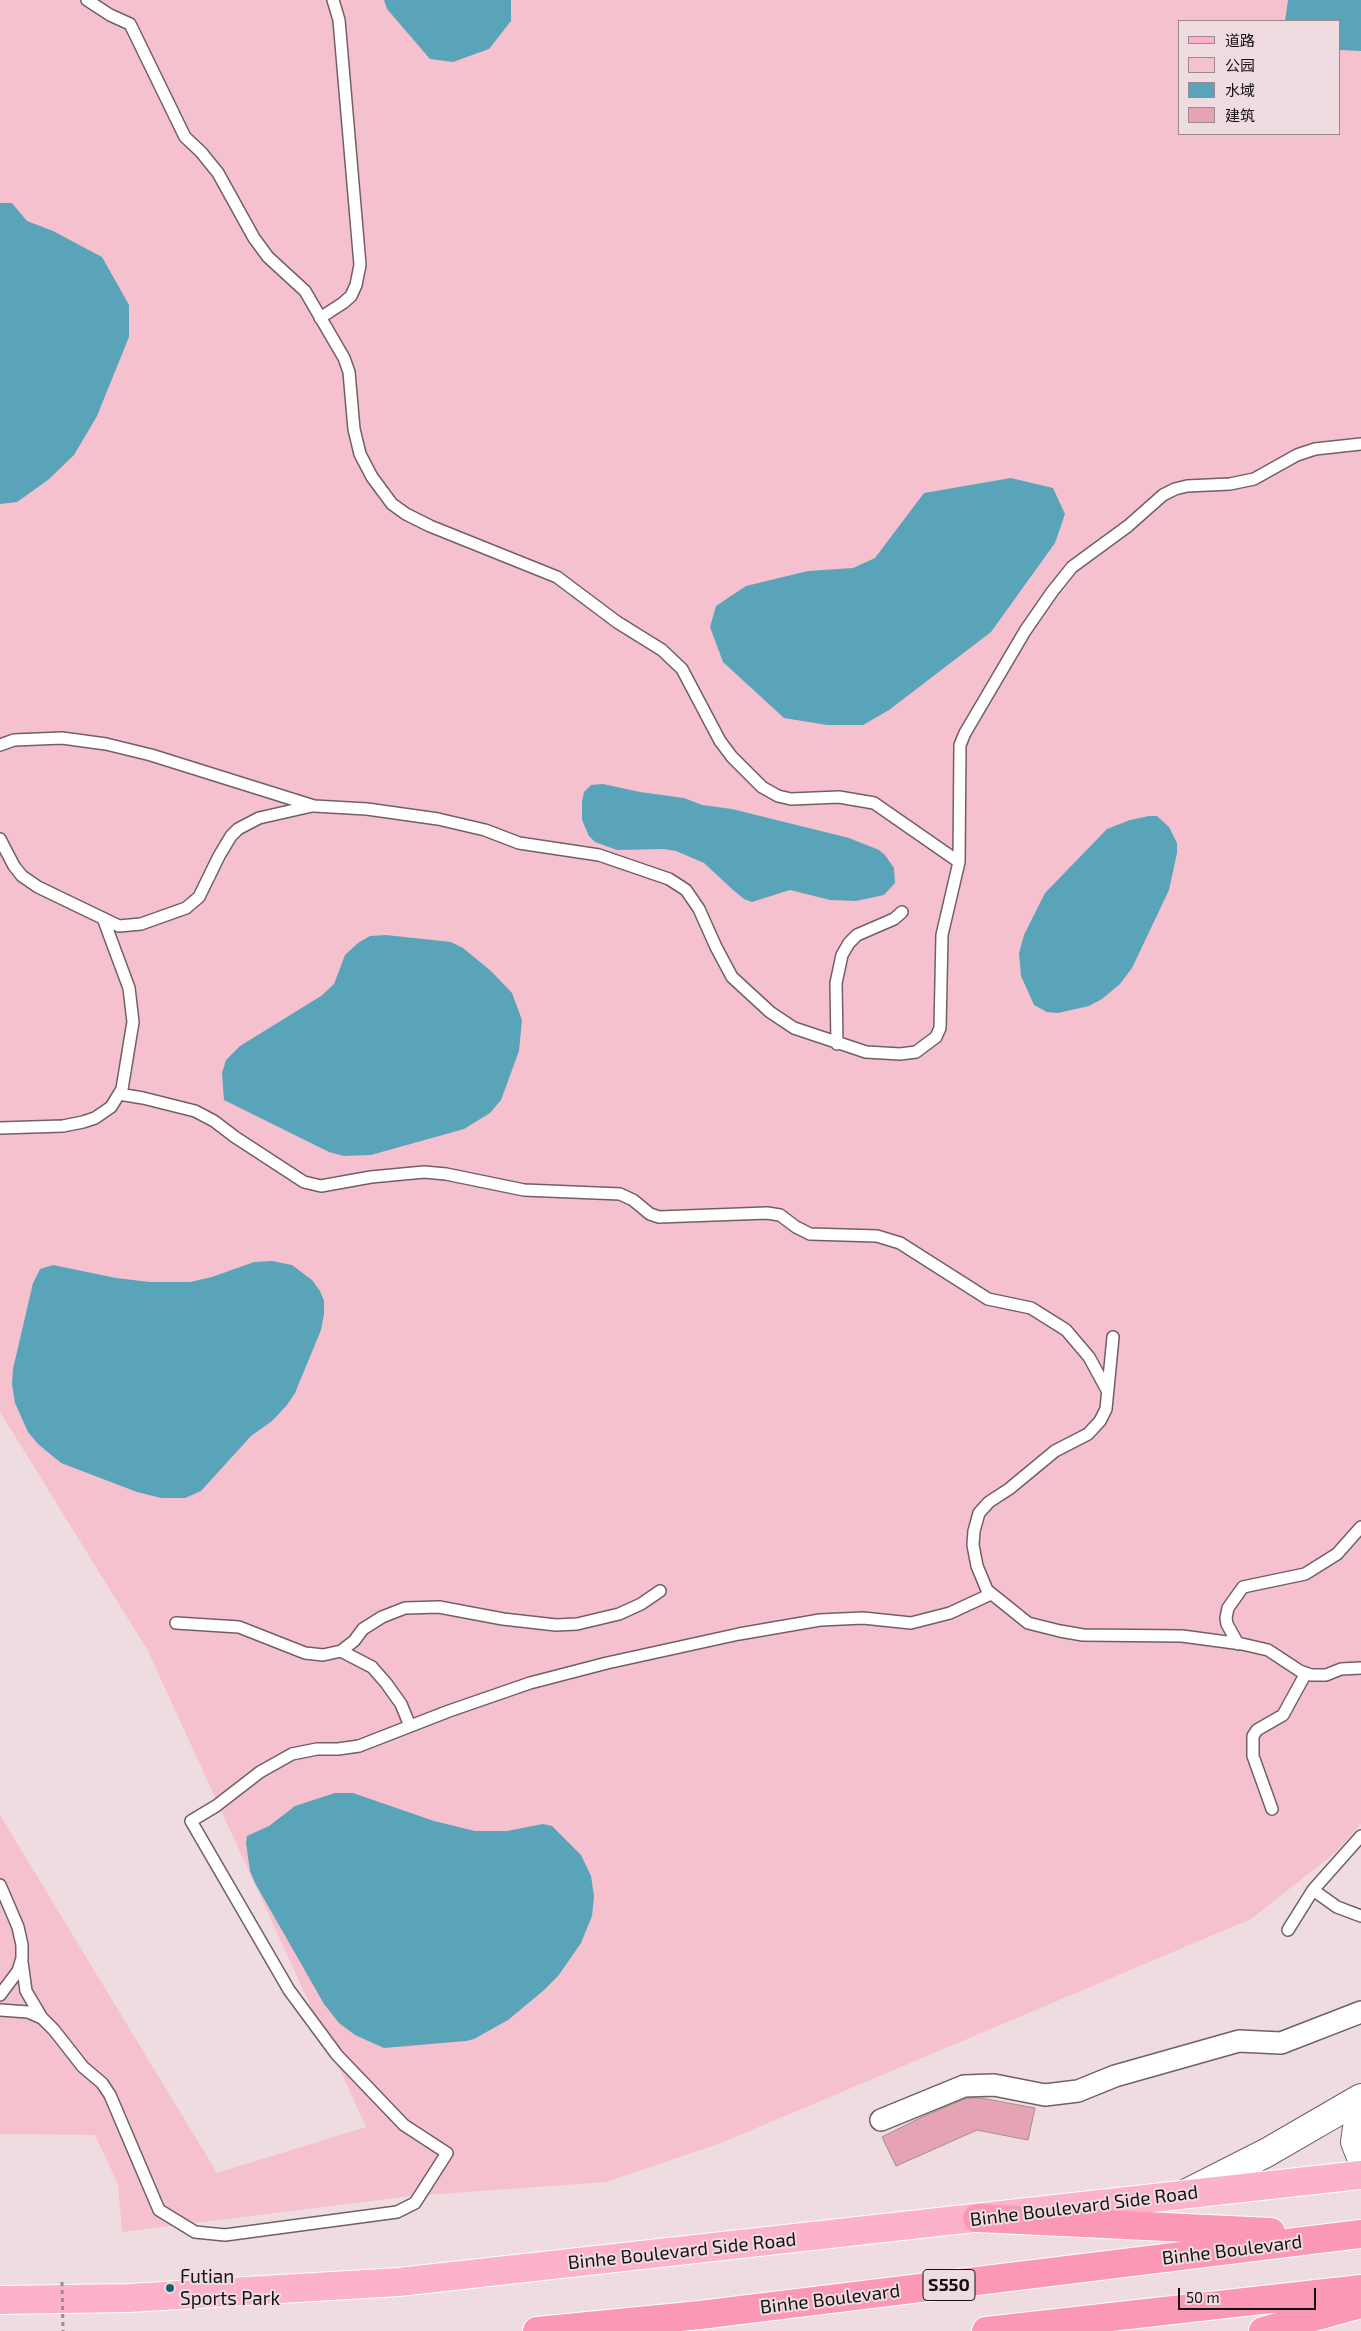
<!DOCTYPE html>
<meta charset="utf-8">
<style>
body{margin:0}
#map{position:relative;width:1361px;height:2331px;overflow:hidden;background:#eedce0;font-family:"Exo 2","Noto Sans SC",sans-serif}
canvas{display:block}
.legend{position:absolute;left:1178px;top:20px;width:162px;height:115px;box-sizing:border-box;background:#eedce0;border:1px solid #988a8d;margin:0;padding:6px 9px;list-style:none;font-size:15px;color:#161011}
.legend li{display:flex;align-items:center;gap:10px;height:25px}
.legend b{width:25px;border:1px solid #988a8d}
.scale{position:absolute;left:1178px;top:2288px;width:138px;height:22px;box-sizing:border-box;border:2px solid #161011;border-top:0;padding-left:6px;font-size:15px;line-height:18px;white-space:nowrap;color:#161011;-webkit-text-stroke:4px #eedce0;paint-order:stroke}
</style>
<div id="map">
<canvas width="1361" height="2331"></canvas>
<ul class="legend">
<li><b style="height:6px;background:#fcb2c8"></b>道路</li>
<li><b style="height:14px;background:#f6c1ce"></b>公园</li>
<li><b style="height:14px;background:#59a4b9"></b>水域</li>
<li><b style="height:14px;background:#e5a3b4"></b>建筑</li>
</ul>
<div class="scale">50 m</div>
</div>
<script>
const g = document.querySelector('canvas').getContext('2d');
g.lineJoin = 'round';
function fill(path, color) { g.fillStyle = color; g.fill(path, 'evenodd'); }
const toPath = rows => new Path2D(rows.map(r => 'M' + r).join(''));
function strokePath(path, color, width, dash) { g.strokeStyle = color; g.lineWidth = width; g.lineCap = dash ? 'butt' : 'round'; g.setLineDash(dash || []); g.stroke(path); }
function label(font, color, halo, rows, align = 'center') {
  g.font = font + ' "Exo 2",sans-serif'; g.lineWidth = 4; g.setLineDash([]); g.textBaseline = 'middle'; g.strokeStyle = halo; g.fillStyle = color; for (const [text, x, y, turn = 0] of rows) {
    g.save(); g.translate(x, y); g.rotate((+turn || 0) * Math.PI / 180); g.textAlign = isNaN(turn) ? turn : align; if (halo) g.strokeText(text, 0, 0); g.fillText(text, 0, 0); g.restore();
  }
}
fill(toPath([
 [0,0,1361,0,1361,1824,1335,1853,1251,1919,721,2143,606,2182,411,2196,122,2232,118,2184,95,2135,0,2134,0,1815,217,2173,366,2127,148,1651,0,1412],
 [1180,21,1340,21,1340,134,1180,134]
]), '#f6c1ce');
fill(toPath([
 [384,0,511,0,511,21,489,49,453,62,430,59,387,9],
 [1288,0,1361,0,1361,51,1340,50,1340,21,1285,21],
 [0,203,12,203,27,221,53,231,102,257,129,305,129,337,97,416,74,455,48,480,17,502,0,504],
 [1011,478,1053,488,1065,514,1055,543,991,632,889,710,863,725,827,725,784,718,723,662,710,627,716,606,746,586,808,571,853,568,875,558,924,493],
 [603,784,640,792,684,798,702,805,732,809,849,838,879,850,885,855,894,868,895,883,884,895,856,901,830,900,790,890,752,902,744,899,732,889,704,863,676,851,663,849,617,850,595,842,589,836,582,820,582,802,584,792,591,785],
 [1149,816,1157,816,1169,827,1177,843,1177,853,1169,890,1132,968,1120,984,1102,999,1089,1006,1058,1013,1047,1012,1034,1005,1021,976,1019,953,1024,935,1045,893,1107,829,1130,820],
 [386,935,451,942,463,948,491,971,512,993,522,1020,519,1051,501,1100,490,1113,464,1129,371,1155,344,1156,329,1152,224,1100,222,1073,226,1060,240,1046,321,996,334,984,345,955,358,943,370,936],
 [272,1261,292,1265,312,1280,320,1291,324,1301,324,1314,321,1330,295,1393,287,1405,272,1421,251,1436,201,1491,185,1498,161,1498,137,1492,61,1463,38,1444,28,1432,15,1403,12,1384,13,1369,33,1283,40,1269,53,1265,116,1278,150,1282,190,1282,212,1277,254,1262],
 [335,1793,353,1793,434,1821,475,1831,507,1831,543,1824,552,1826,581,1855,591,1876,594,1896,592,1916,581,1943,558,1976,543,1991,508,2020,474,2039,466,2041,384,2048,355,2035,339,2023,324,2004,255,1883,250,1871,246,1843,247,1836,269,1826,295,1806]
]), '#59a4b9');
const building = toPath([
 [967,2098,981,2098,1035,2108,1028,2140,977,2130,896,2166,882,2137,922,2117,967,2098]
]);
fill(building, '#e5a3b4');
strokePath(building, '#9e8e91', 1);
const service = toPath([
 [87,0,110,15,130,24,185,137,201,152,218,173,254,238,268,257,305,291,344,358,349,372,354,429,360,454,372,477,392,504,406,514,430,526,557,577,617,622,662,650,682,669,720,741,732,757,762,787,778,796,791,799,839,797,874,803,959,862],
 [320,318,343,303,351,296,356,285,360,265,339,20,333,0],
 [0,745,14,740,62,738,106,744,151,755,314,806,367,809,438,819,485,830,519,843,599,855,669,879,686,890,699,909,716,947,732,977,770,1012,794,1028,866,1052,900,1054,916,1052,936,1037,940,1028,942,935,959,862,960,745,965,733,1025,631,1052,592,1072,567,1128,526,1163,495,1175,489,1187,486,1230,484,1254,479,1297,455,1315,449,1361,444],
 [0,839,14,866,22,876,38,887,119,926,141,924,186,908,199,897,219,856,231,836,238,829,259,818,312,806],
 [837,1044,836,983,842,955,849,943,857,935,894,919,902,912],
 [119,1094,143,1098,195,1111,214,1121,235,1137,304,1182,321,1186,371,1177,424,1172,446,1174,524,1190,620,1194,633,1200,650,1214,659,1217,767,1213,780,1215,796,1227,810,1234,877,1236,900,1243,988,1299,1031,1308,1066,1330,1089,1357,1107,1390],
 [0,1128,63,1126,83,1122,95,1118,111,1107,122,1089,133,1022,129,988,103,918],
 [1113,1337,1106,1409,1100,1421,1088,1434,1055,1451,1009,1489,989,1502,979,1513,974,1531,973,1545,977,1566,987,1590,1028,1623,1060,1631,1083,1635,1182,1636,1242,1644,1268,1650,1300,1671,1311,1675,1326,1675,1341,1669,1361,1668],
 [176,1623,239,1627,305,1653,323,1655,341,1651,354,1641,363,1629,382,1617,405,1608,439,1607,503,1619,556,1625,577,1624,619,1614,641,1604,660,1591],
 [1238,1644,1227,1624,1226,1618,1228,1608,1243,1587,1305,1574,1337,1554,1361,1527],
 [341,1651,372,1667,386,1683,401,1704,410,1726],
 [1272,1809,1253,1756,1253,1736,1257,1730,1283,1715,1306,1673],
 [0,1885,18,1927,22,1945,22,1958,18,1971,0,1995],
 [1313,1890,1337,1907,1361,1916],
 [1288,1930,1313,1890,1361,1836],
 [22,1962,26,1991,42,2018],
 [0,2010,28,2012,42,2018,54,2030,83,2067,102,2083,110,2095,159,2210,195,2232,225,2235,397,2212,415,2203,447,2153,404,2125,337,2055,289,1990,191,1821,216,1806,260,1772,292,1754,317,1749,338,1749,359,1746,449,1711,530,1683,607,1663,739,1634,820,1620,863,1618,911,1623,950,1613,991,1594]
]);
const minor = toPath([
 [881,2120,964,2086,994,2085,1045,2095,1078,2091,1115,2076,1239,2041,1281,2043,1361,2012]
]);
const tertiary = toPath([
 [1361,2122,1357,2128,1355,2142,1361,2157],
 [1187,2193,1266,2153,1361,2098]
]);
const primary = toPath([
 [0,2300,129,2298,399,2282,1361,2175]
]);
const trunk = toPath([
 [977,2218,1271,2232],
 [537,2331,700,2315,1361,2234],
 [986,2331,1361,2289],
 [1263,2331,1361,2304]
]);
strokePath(service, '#706064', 14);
strokePath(minor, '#706064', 24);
strokePath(tertiary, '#706064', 30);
strokePath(primary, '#fff', 30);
strokePath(trunk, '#fff', 30);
strokePath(service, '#fff', 11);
strokePath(minor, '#fff', 21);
strokePath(tertiary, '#fff', 28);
strokePath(primary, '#fcb2c8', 28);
strokePath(trunk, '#fb98b6', 28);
strokePath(toPath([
 [62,2282,63,2331]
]), '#998c8f', 3, [4, 4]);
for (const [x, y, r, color] of [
 [170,2288,5,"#1b6172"]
]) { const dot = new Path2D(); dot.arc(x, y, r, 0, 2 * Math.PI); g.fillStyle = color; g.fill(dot); strokePath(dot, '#eedce0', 2); }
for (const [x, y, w] of [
 [949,2285,52]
]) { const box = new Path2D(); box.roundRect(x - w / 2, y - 15.5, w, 31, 4); g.fillStyle = '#eedce0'; g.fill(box); strokePath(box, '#161011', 1); }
label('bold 18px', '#161011', null, [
 ["S550",949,2285]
]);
label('19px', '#161011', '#eedce0', [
 ["Binhe Boulevard Side Road",1084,2206,-7],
 ["Binhe Boulevard",1232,2250,-7],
 ["Binhe Boulevard Side Road",682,2251,-6],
 ["Binhe Boulevard",830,2299,-7]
]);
label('19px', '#161011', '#eedce0', [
 ["Futian",180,2277],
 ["Sports Park",180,2299]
], 'left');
</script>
